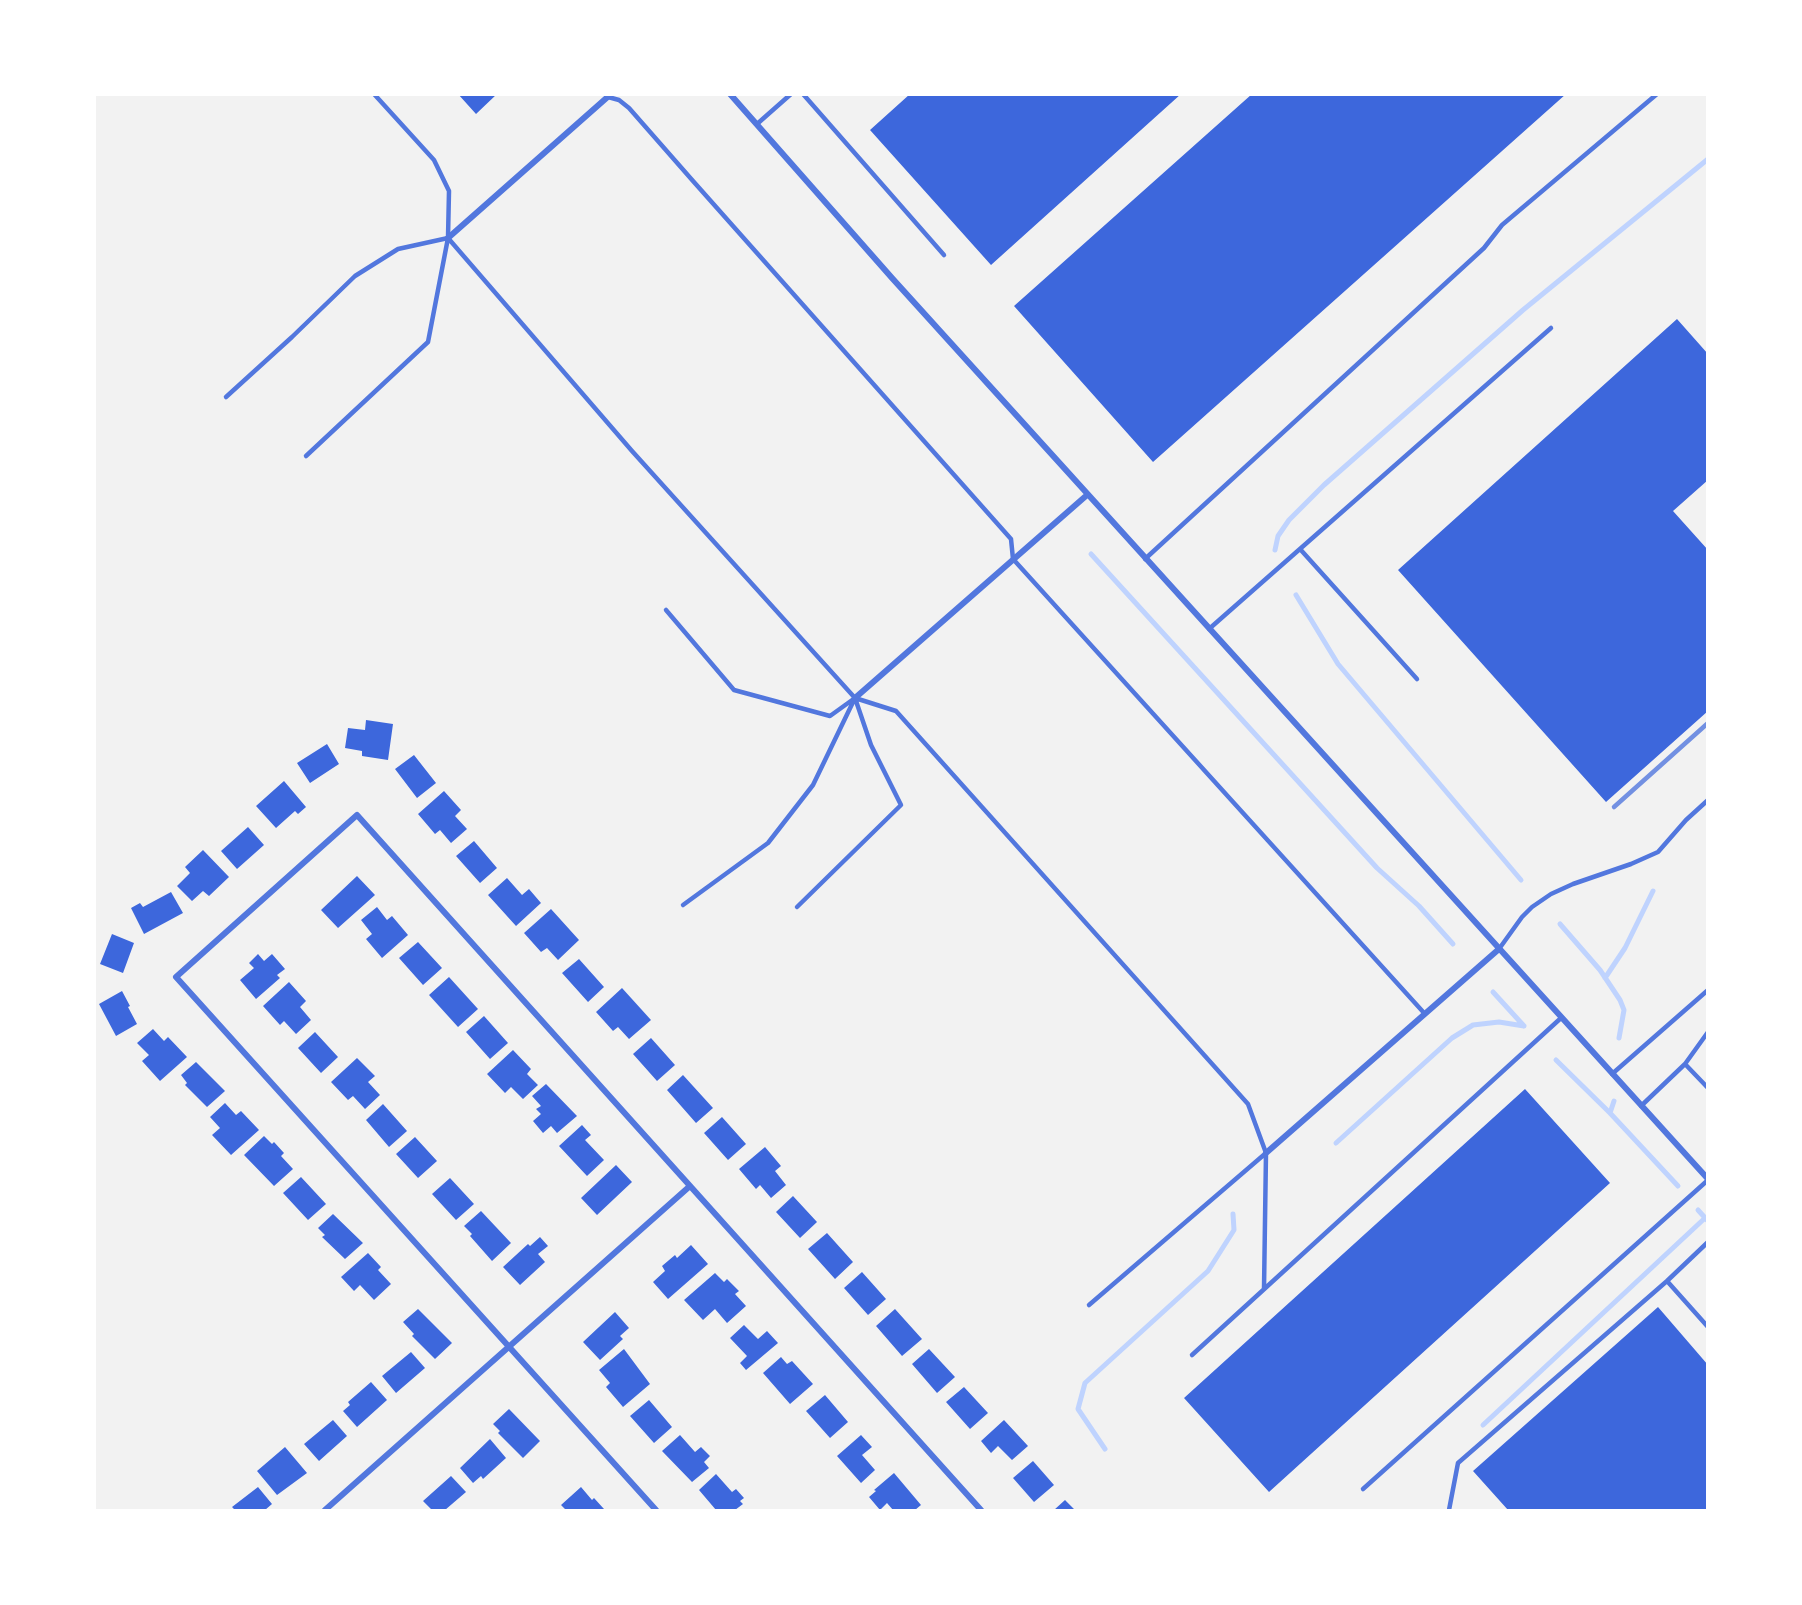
<!DOCTYPE html>
<style>
body{margin:0}
#map{position:relative;width:1802px;height:1605px;overflow:hidden;background:#f2f2f2;font-family:Roboto,sans-serif}
canvas{display:block}
.frame{position:absolute;inset:0;border:96px solid #fff;pointer-events:none}
</style>
<div id="map">
<canvas width="1802" height="1605"></canvas>
<div class="frame"></div>
</div>
<script>
const g = document.querySelector('canvas').getContext('2d');
g.lineJoin = 'round';
const toPath = rows => new Path2D(rows.map(r => 'M' + r).join(''));
function strokePath(path, color, width, dash) { g.strokeStyle = color; g.lineWidth = width; g.lineCap = dash ? 'butt' : 'round'; g.setLineDash(dash || []); g.stroke(path); }
function fill(path, color) { g.fillStyle = color; g.fill(path, 'evenodd'); }
strokePath(toPath([
 [1275,550,1278,536,1289,520,1324,485,1523,310,1708,159],
 [1091,554,1377,868,1419,906,1453,944],
 [1296,595,1338,664,1521,880],
 [1560,924,1600,970,1620,1000,1624,1010,1619,1038],
 [1605,978,1625,948,1653,891],
 [1493,992,1524,1026],
 [1556,1060,1610,1113],
 [1614,1101,1610,1113,1678,1186],
 [1336,1143,1452,1038,1473,1025,1499,1022,1524,1026],
 [1698,1210,1707,1220],
 [1483,1425,1705,1218],
 [1105,1449,1078,1409,1085,1383,1208,1271,1234,1230,1233,1214]
]), '#bfd3fe', 5);
fill(toPath([
 [458,94,497,94,476,114],
 [910,94,1181,94,991,265,870,130],
 [1252,94,1566,94,1153,462,1014,306],
 [1677,319,1708,354,1708,480,1673,511,1708,550,1708,711,1606,802,1398,570],
 [366,720,393,724,388,760,362,756,362,751,345,748,348,728,365,730],
 [327,744,339,764,310,783,297,763],
 [414,755,436,783,417,798,395,769],
 [284,781,306,807,298,814,295,811,276,828,256,806],
 [444,791,461,810,455,816,467,829,451,843,440,830,435,834,418,814],
 [248,827,264,845,237,869,221,851],
 [474,841,497,868,480,883,456,856],
 [203,850,229,877,209,896,203,891,192,901,177,886,190,873,185,867],
 [357,876,375,895,338,928,321,910],
 [507,878,522,895,529,889,541,903,516,926,488,895],
 [171,892,183,913,144,934,131,908,140,903,143,907],
 [377,907,387,920,392,916,408,935,382,958,366,939,372,934,361,920],
 [551,909,579,940,558,960,547,948,541,952,524,933],
 [112,934,134,943,123,973,100,964],
 [418,942,442,968,423,985,399,958],
 [258,954,264,961,272,954,285,969,277,975,280,978,256,999,240,980,254,968,249,963],
 [579,959,604,987,588,1002,562,973],
 [449,977,478,1009,458,1027,429,995],
 [289,982,306,1001,300,1007,311,1020,296,1034,284,1021,280,1025,263,1006],
 [622,988,651,1020,629,1039,618,1027,613,1031,596,1012],
 [122,991,130,1006,128,1007,137,1024,116,1036,99,1004],
 [484,1016,508,1043,490,1059,466,1032],
 [153,1029,164,1041,168,1037,187,1057,160,1081,142,1061,149,1055,137,1043],
 [315,1032,338,1057,321,1073,298,1048],
 [651,1038,675,1065,657,1081,633,1054],
 [513,1050,531,1069,527,1074,538,1085,523,1099,511,1087,505,1093,487,1074],
 [357,1058,375,1076,368,1082,380,1095,365,1109,353,1096,348,1100,331,1082],
 [196,1062,225,1091,207,1107,185,1085,187,1083,181,1075],
 [683,1075,713,1108,696,1123,667,1090],
 [546,1084,577,1116,557,1133,551,1126,543,1133,533,1121,541,1114,536,1109,541,1106,532,1096],
 [1525,1089,1610,1183,1269,1492,1184,1398],
 [225,1103,236,1115,241,1111,259,1130,231,1155,212,1135,220,1128,210,1117],
 [383,1104,407,1131,389,1147,366,1120],
 [722,1117,746,1144,728,1160,704,1133],
 [582,1125,591,1135,585,1140,604,1160,587,1176,559,1146],
 [264,1136,272,1144,274,1142,284,1153,281,1156,293,1169,274,1186,244,1155],
 [415,1137,437,1161,418,1178,396,1154],
 [765,1147,781,1166,775,1171,786,1185,771,1198,760,1185,756,1189,739,1169],
 [616,1165,632,1182,597,1215,581,1198],
 [301,1177,326,1204,308,1220,283,1193],
 [450,1178,474,1204,456,1220,432,1194],
 [793,1196,817,1222,800,1238,776,1212],
 [481,1211,511,1243,492,1261,470,1236,472,1234,464,1226],
 [333,1214,363,1243,345,1259,322,1237,325,1235,318,1228],
 [827,1233,853,1262,835,1279,808,1249],
 [540,1237,548,1246,538,1254,545,1262,520,1285,503,1267,528,1244,530,1246],
 [691,1245,708,1264,668,1299,653,1282,665,1271,662,1266,675,1255,677,1258],
 [368,1253,381,1267,378,1270,391,1284,374,1300,360,1285,354,1291,341,1277],
 [862,1272,886,1299,868,1315,844,1288],
 [715,1273,724,1282,727,1279,739,1291,735,1294,746,1306,727,1323,715,1309,703,1320,684,1300],
 [1658,1307,1708,1365,1708,1510,1508,1510,1473,1471],
 [418,1309,452,1343,435,1359,412,1336,414,1334,403,1322],
 [895,1309,922,1339,902,1356,876,1326],
 [615,1312,629,1328,620,1336,623,1339,600,1360,583,1342],
 [744,1325,758,1339,767,1331,778,1343,746,1370,740,1363,747,1356,730,1338],
 [624,1349,650,1384,623,1407,606,1387,610,1383,599,1370],
 [929,1349,955,1377,937,1393,912,1364],
 [411,1352,425,1368,396,1393,382,1376],
 [781,1357,787,1364,792,1361,813,1384,790,1404,763,1373],
 [371,1382,387,1400,357,1427,343,1411,350,1405,348,1402],
 [964,1387,988,1413,970,1429,946,1402],
 [825,1395,848,1422,830,1438,806,1411],
 [649,1400,672,1427,654,1443,630,1416],
 [509,1409,540,1441,523,1458,498,1433,500,1431,493,1424],
 [333,1420,347,1436,319,1461,304,1444],
 [1004,1420,1028,1446,1012,1460,998,1446,991,1453,981,1441],
 [680,1435,695,1452,701,1447,710,1456,704,1462,709,1468,692,1482,662,1451],
 [861,1435,872,1447,862,1455,875,1470,861,1483,837,1456],
 [490,1439,506,1458,483,1479,481,1476,473,1483,460,1468],
 [285,1447,307,1473,277,1495,257,1471],
 [1033,1461,1054,1485,1034,1502,1013,1478],
 [894,1473,921,1505,915,1510,893,1510,887,1503,880,1510,869,1497,876,1491,874,1490],
 [716,1474,732,1492,736,1489,744,1498,740,1501,743,1504,735,1510,716,1510,699,1490],
 [451,1476,466,1492,445,1510,432,1510,423,1501],
 [258,1487,272,1504,265,1510,235,1510,232,1507],
 [581,1487,592,1500,594,1498,604,1509,602,1510,566,1510,561,1505],
 [1065,1500,1075,1510,1054,1510]
]), '#3d67dc');
strokePath(toPath([
 [606,94,608,97,619,100,629,108,693,181,1011,539,1013,559,1425,1014],
 [803,94,944,255],
 [757,124,791,94],
 [448,238,632,451,855,698,830,716,734,690,666,610],
 [226,397,292,337,355,276,398,249,448,238],
 [306,456,428,342,448,238,449,191,434,160,374,94],
 [1300,549,1417,679],
 [1145,559,1484,248,1502,225,1657,94],
 [1209,629,1551,328],
 [855,698,896,711,1248,1104,1266,1153,1264,1289],
 [683,905,768,843,813,785,854,700],
 [797,907,901,805,871,745,855,698],
 [1499,949,1522,917,1532,907,1551,894,1573,884,1631,864,1658,852,1686,820,1708,800],
 [1685,1064,1708,1032],
 [1612,1074,1708,990],
 [1641,1106,1685,1064,1708,1088],
 [1667,1281,1708,1327],
 [1089,1305,1266,1153],
 [1192,1355,1561,1018],
 [1363,1489,1708,1180],
 [1449,1510,1458,1463,1667,1281,1708,1242]
]), '#5277de', 4.5);
strokePath(toPath([
 [730,94,892,278,1708,1179],
 [448,238,611,94],
 [855,698,1087,495],
 [1266,1153,1499,949],
 [325,1510,690,1186],
 [656,1510,176,977,357,815,981,1510]
]), '#5277de', 6);
strokePath(toPath([
 [1614,807,1708,723]
]), '#7290e2', 4.5);
</script>
